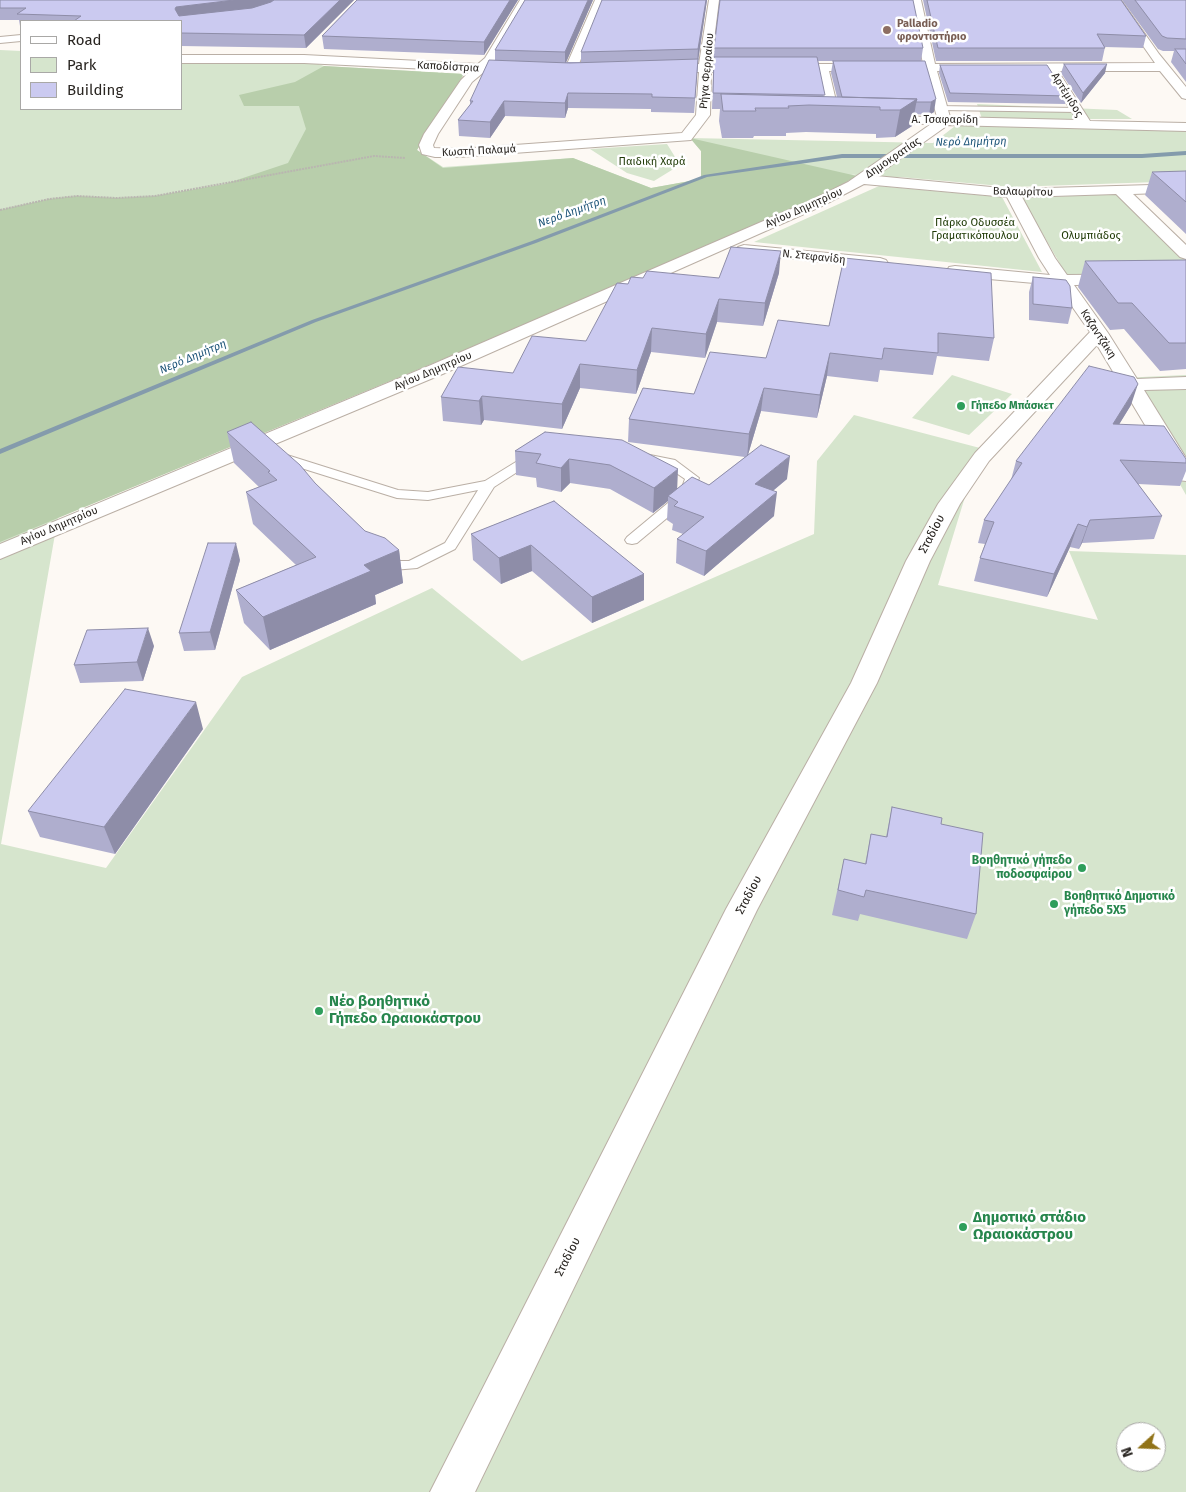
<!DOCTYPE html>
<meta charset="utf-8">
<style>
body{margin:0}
#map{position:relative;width:1186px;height:1492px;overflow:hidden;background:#fdf9f4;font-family:"Fira Sans",sans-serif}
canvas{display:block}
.legend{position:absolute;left:20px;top:20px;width:162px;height:90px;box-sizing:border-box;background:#fff;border:1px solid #a9a8a6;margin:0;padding:6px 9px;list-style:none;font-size:15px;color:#292521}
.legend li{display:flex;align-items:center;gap:10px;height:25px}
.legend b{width:25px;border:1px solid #a9a8a6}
.north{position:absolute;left:1116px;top:1422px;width:50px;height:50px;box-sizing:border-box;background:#fff;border:1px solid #a9a8a6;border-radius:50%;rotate:250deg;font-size:14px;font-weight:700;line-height:20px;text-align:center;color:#292521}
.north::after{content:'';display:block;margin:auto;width:18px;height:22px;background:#917318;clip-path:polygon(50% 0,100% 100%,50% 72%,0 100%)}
</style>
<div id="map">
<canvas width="1186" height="1492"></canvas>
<ul class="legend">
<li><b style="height:6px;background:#fff"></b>Road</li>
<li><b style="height:14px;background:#d6e5cd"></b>Park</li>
<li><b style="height:14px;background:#cbcaf0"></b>Building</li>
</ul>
<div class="north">N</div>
</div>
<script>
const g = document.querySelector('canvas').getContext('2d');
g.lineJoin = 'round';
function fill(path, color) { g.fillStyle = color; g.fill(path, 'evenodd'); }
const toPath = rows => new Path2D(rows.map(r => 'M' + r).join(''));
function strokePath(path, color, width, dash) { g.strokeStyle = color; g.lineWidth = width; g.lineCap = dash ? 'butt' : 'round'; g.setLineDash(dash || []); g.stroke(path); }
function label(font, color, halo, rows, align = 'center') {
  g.font = font + ' "Fira Sans",sans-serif'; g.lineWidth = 5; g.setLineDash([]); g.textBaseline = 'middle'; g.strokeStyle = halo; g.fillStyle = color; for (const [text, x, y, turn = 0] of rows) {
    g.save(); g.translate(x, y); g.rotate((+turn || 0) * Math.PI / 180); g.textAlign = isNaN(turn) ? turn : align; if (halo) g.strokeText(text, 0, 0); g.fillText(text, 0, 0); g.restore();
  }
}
fill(toPath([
 [0,50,21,51,21,109,181,109,181,57,304,59,324,66,464,74,417,150,443,167,573,158,651,188,701,179,701,151,690,138,933,143,959,123,1186,131,1186,181,1012,187,900,177,874,179,851,174,857,176,808,203,441,360,58,517,1,844,106,868,242,677,432,588,522,661,814,534,817,461,854,415,980,448,938,585,1098,620,1069,551,1186,555,1186,1492,0,1492],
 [1126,1432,1156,1432,1156,1462,1126,1462],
 [977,104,1117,110,1132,119,982,119],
 [667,144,680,165,654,181,627,173,590,149],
 [879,186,1002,197,1042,272,754,242],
 [1117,194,1186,260,1186,275,1067,276,1022,198],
 [952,375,1012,394,969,435,912,418],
 [1186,375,1186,495,1120,378]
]), '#d6e5cd');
fill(toPath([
 [324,66,464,74,417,150,443,168,573,158,651,188,701,179,701,151,690,138,857,176,808,203,441,360,0,542,0,210,49,199,77,196,117,198,155,196,225,184,288,163,306,129,299,106,244,106,239,95,295,82]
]), '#b8ceab');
fill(toPath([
 [1186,151,1186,155,1142,158,842,158,707,177,536,243,316,322,0,454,0,449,312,320,532,241,704,175,842,154,1142,154,1186,151]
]), '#849bac');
const lane = toPath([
 [938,106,1077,108,1081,110,1077,112,941,110,937,108,938,106],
 [537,449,542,450,544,453,542,456,494,487,455,549,417,568,393,570,374,563,372,560,374,557,379,556,395,561,409,561,445,543,478,490,428,500,397,498,282,462,280,459,287,455,398,490,428,492,485,481,537,449],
 [640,453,675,460,699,478,691,498,637,543,632,544,627,543,625,540,627,537,680,493,685,479,666,466,635,460,633,457,635,454,640,453]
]);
const street = toPath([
 [520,0,530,0,492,65,523,66,529,70,523,74,484,72,472,82,438,134,433,145,434,148,459,149,682,133,696,115,699,72,660,72,654,68,660,64,699,64,709,0,719,0,711,64,923,64,911,0,921,0,935,64,1155,63,1111,0,1121,0,1159,54,1186,87,1186,99,1182,98,1160,71,1058,71,1090,121,1186,123,1186,131,948,125,876,176,1012,189,1186,184,1186,192,1133,194,1186,245,1186,259,1180,257,1116,194,1022,197,1055,258,1067,275,1186,274,1186,284,1074,285,1108,333,1137,379,1186,377,1186,389,1144,390,1186,458,1186,481,1178,480,1097,345,989,461,960,504,930,561,877,683,757,910,475,1492,430,1492,726,909,851,683,906,561,938,504,975,453,1090,332,1057,285,955,276,949,275,947,271,949,267,955,266,1050,275,1039,258,1007,197,864,184,822,206,445,373,0,559,0,544,431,365,812,200,848,182,931,124,875,123,868,119,870,116,937,117,924,71,829,71,840,118,833,122,826,118,817,71,711,72,710,115,691,140,459,157,435,157,422,154,419,145,424,134,461,80,470,71,304,63,181,63,181,55,304,55,478,64,485,58,520,0],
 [937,71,1046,71,1077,120,950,117,937,71],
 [595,0,605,0,576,71,574,74,566,74,564,71,595,0],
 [21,35,21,41,0,43,0,37,21,35],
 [744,245,880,258,886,260,888,263,886,266,880,268,738,253,736,250,738,247,744,245]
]);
strokePath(lane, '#baafa5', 2);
strokePath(street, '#baafa5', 2);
strokePath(toPath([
 [0,210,49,199,77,196,117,198,155,196,374,156,405,158]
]), '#b9b5b0', 2, [2, 1]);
fill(lane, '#fff');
fill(street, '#fff');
fill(toPath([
 [0,0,354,0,306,48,181,46,181,21,21,21,21,26,20,26,19,20,0,20],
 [357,0,518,0,484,55,324,49,322,36],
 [593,0,566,62,581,62,581,52,707,0,698,61,694,113,651,112,651,109,568,108,565,118,505,116,490,138,459,136,458,120,470,105,470,101,495,60,495,50],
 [923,0,1121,0,1146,36,1143,48,1105,47,1102,61,936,61],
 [1122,0,1186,0,1186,82,1171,62,1174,51,1163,51,1158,49],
 [714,48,923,48,921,61,934,112,929,115,914,114,912,126,895,137,876,138,876,134,806,132,786,133,786,136,754,136,753,138,722,138,719,121,720,109,712,109],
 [818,61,833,61,831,73,837,97,824,97],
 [1064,64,1105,73,1081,103,1061,73],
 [940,65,1067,96,1065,104,948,102,939,73],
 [1186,171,1186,234,1145,195,1152,172],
 [844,258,994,338,989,361,937,356,933,375,880,370,878,382,827,376,817,418,761,411,748,455,787,479,773,491,774,516,704,576,676,563,677,539,683,534,672,530,673,524,667,520,668,501,653,513,610,489,570,483,561,492,537,487,536,478,516,475,515,451,545,432,677,489,709,485,745,457,628,442,629,419,694,394,766,358,829,326],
 [1186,260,1186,369,1160,371,1124,329,1110,330,1078,287,1085,261],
 [779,273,763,326,717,322,705,358,651,352,636,394,580,388,562,429,484,420,481,425,443,421,441,397,513,373,586,341,628,284,643,278,719,278],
 [1033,277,1072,308,1068,324,1029,320,1029,292],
 [1131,405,1119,424,1186,459,1186,471,1180,486,1138,484,1162,516,1154,539,1082,543,1079,549,1070,547,1047,597,974,581,980,558,985,544,978,543,984,520,1011,480,1016,461],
 [227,432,315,483,365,531,399,550,403,583,375,595,376,604,270,650,244,623,236,590,296,565,253,524,246,492,259,487,234,463],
 [554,501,644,574,644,600,592,623,532,571,501,584,473,560,471,534],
 [240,560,215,650,184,651,179,633],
 [154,646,143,681,80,683,74,665],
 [203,729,115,854,40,837,28,811],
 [892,807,941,824,976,914,967,939,860,914,858,921,832,915,844,859,865,864,871,834,886,837]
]), '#afaece');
fill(toPath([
 [234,0,275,0,263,7,179,19,175,9,176,7],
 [340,0,354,0,306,48,304,35],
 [510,0,518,0,484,55,484,42],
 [588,0,593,0,565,65,565,52],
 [706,0,707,0,698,61,694,113,698,49],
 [1107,64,1105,73,1081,103,1083,93],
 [568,93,568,108,565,118,565,103],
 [917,99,912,126,895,137,900,110],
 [936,99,934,112,929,115,931,102],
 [504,101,505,116,490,138,490,122],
 [781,251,779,273,763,326,765,303],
 [719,299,717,322,705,358,706,334],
 [652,328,651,352,636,394,637,370],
 [830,353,827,376,817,418,820,395],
 [580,364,580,388,562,429,562,404],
 [1138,384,1131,405,1106,446,1113,424],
 [764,388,761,411,747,458,749,434],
 [482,396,484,420,481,425,479,401],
 [790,456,787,479,753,507,755,484],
 [569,459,570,483,561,492,561,468],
 [678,469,677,493,668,496,668,501,653,513,654,488],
 [777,492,774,516,704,576,706,551],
 [1090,520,1082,543,1079,549,1087,527],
 [1078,524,1070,547,1047,597,1054,574],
 [236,543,240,560,215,650,210,632],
 [531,545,532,571,501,584,499,558],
 [399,550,403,583,375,595,376,604,270,650,263,617,364,565],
 [644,574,644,600,592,623,592,597],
 [148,628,154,646,143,681,137,662],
 [196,702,203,729,115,854,104,827]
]), '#8e8da8');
const building = toPath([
 [0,0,234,0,176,7,175,9,179,16,252,8,271,2,274,0,340,0,304,35,181,33,181,21,74,21,81,16,17,14,26,8,0,8,0,0],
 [357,0,510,0,484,42,322,36,357,0],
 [525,0,588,0,565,52,495,50,525,0],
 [602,0,706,0,698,49,581,52,602,0],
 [720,0,913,0,923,48,714,48,720,0],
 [927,0,1121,0,1146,36,1097,34,1105,48,938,48,927,0],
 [1135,0,1186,0,1186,39,1167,38,1162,36,1135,0],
 [1175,49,1186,49,1186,64,1175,49],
 [714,57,817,57,825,95,713,93,714,57],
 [698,59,695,98,652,97,652,94,568,93,565,103,504,101,490,122,458,120,473,101,470,101,489,60,570,63,698,59],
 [833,61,925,61,936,99,931,102,916,102,917,99,842,97,833,61],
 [1064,64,1107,64,1083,93,1064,64],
 [940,65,1047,65,1067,96,950,93,940,65],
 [721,94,917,99,900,110,880,110,880,107,809,105,788,106,789,108,755,108,756,111,723,111,721,94],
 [1186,171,1186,202,1152,172,1186,171],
 [731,247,781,251,765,303,719,299,706,334,652,328,637,370,580,364,562,404,482,396,479,401,441,397,458,367,513,373,532,336,586,341,617,283,628,284,631,277,643,278,647,271,719,278,731,247],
 [844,258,991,273,994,338,938,333,938,353,884,348,882,359,830,353,820,395,764,388,749,434,629,419,643,388,694,394,710,352,766,358,778,320,829,326,844,258],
 [1186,260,1186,343,1169,343,1132,303,1118,303,1085,261,1186,260],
 [1033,277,1066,280,1070,286,1072,308,1033,304,1033,277],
 [1089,366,1134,377,1138,384,1113,424,1164,426,1186,459,1186,463,1120,460,1162,516,1090,520,1087,527,1078,524,1054,574,980,558,994,522,984,520,1022,463,1016,461,1089,366],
 [251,422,300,465,315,483,365,531,385,538,399,550,364,565,371,571,263,617,236,590,316,557,246,492,277,480,268,472,270,471,227,432,251,422],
 [545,432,622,440,678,469,654,488,610,465,569,459,561,468,536,463,541,454,515,451,545,432],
 [761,445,790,456,755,484,777,492,706,551,677,539,704,517,674,506,678,502,668,496,692,477,709,485,761,445],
 [554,501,644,574,592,597,531,545,499,558,471,534,554,501],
 [208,543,236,543,210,632,179,633,208,543],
 [148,628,137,662,74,665,87,630,148,628],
 [125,689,196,702,104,827,28,811,125,689],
 [892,807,942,818,941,824,983,833,976,914,866,890,864,897,838,890,844,859,866,864,871,834,887,837,892,807]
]);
fill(building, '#cbcaf0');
strokePath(building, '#8e8da8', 1);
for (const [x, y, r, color] of [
 [887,30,5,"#8d6e63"],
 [961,406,5,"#2e9e5b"],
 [1082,868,5,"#2e9e5b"],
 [1054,904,5,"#2e9e5b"],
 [319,1011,5,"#2e9e5b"],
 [963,1227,5,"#2e9e5b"]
]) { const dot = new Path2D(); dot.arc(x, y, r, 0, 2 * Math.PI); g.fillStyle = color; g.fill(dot); strokePath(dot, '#fff', 2); }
label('bold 11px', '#785e54', '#fff', [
 ["Palladio",897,24],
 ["φροντιστήριο",897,37]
], 'left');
label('11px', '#292521', '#fff', [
 ["Καποδίστρια",448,67,3],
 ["Ρήγα Φερραίου",707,71,-85],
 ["Αρτέμιδος",1067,95,58],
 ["Α. Τσαφαρίδη",945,120],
 ["Κωστή Παλαμά",479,151,-3],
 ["Δημοκρατίας",893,158,-34],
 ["Βαλαωρίτου",1023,192,1],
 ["Αγίου Δημητρίου",804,208,-24],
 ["Ν. Στεφανίδη",814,257,6],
 ["Καζαντζάκη",1098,334,57],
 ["Αγίου Δημητρίου",433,371,-23],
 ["Αγίου Δημητρίου",59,526,-23]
]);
label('italic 11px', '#1e5579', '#fff', [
 ["Νερό Δημήτρη",971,142,-1],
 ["Νερό Δημήτρη",572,212,-20],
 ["Νερό Δημήτρη",193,357,-23]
]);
label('11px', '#1e3905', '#fff', [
 ["Παιδική Χαρά",652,162],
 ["Πάρκο Οδυσσέα",975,223],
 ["Γραματικόπουλου",975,236],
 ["Ολυμπιάδος",1091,236]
]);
label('bold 11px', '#27864d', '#fff', [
 ["Γήπεδο Μπάσκετ",971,406]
], 'left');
label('12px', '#292521', '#fff', [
 ["Σταδίου",932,534,-62],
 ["Σταδίου",749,895,-62],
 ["Σταδίου",568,1257,-63]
]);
label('bold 12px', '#27864d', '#fff', [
 ["Βοηθητικό γήπεδο",1072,861],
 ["ποδοσφαίρου",1072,875],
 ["Βοηθητικό Δημοτικό",1064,897,"left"],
 ["γήπεδο 5Χ5",1064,911,"left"]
], 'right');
label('bold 15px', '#27864d', '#fff', [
 ["Νέο βοηθητικό",329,1002],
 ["Γήπεδο Ωραιοκάστρου",329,1019],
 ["Δημοτικό στάδιο",973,1218],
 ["Ωραιοκάστρου",973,1235]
], 'left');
</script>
